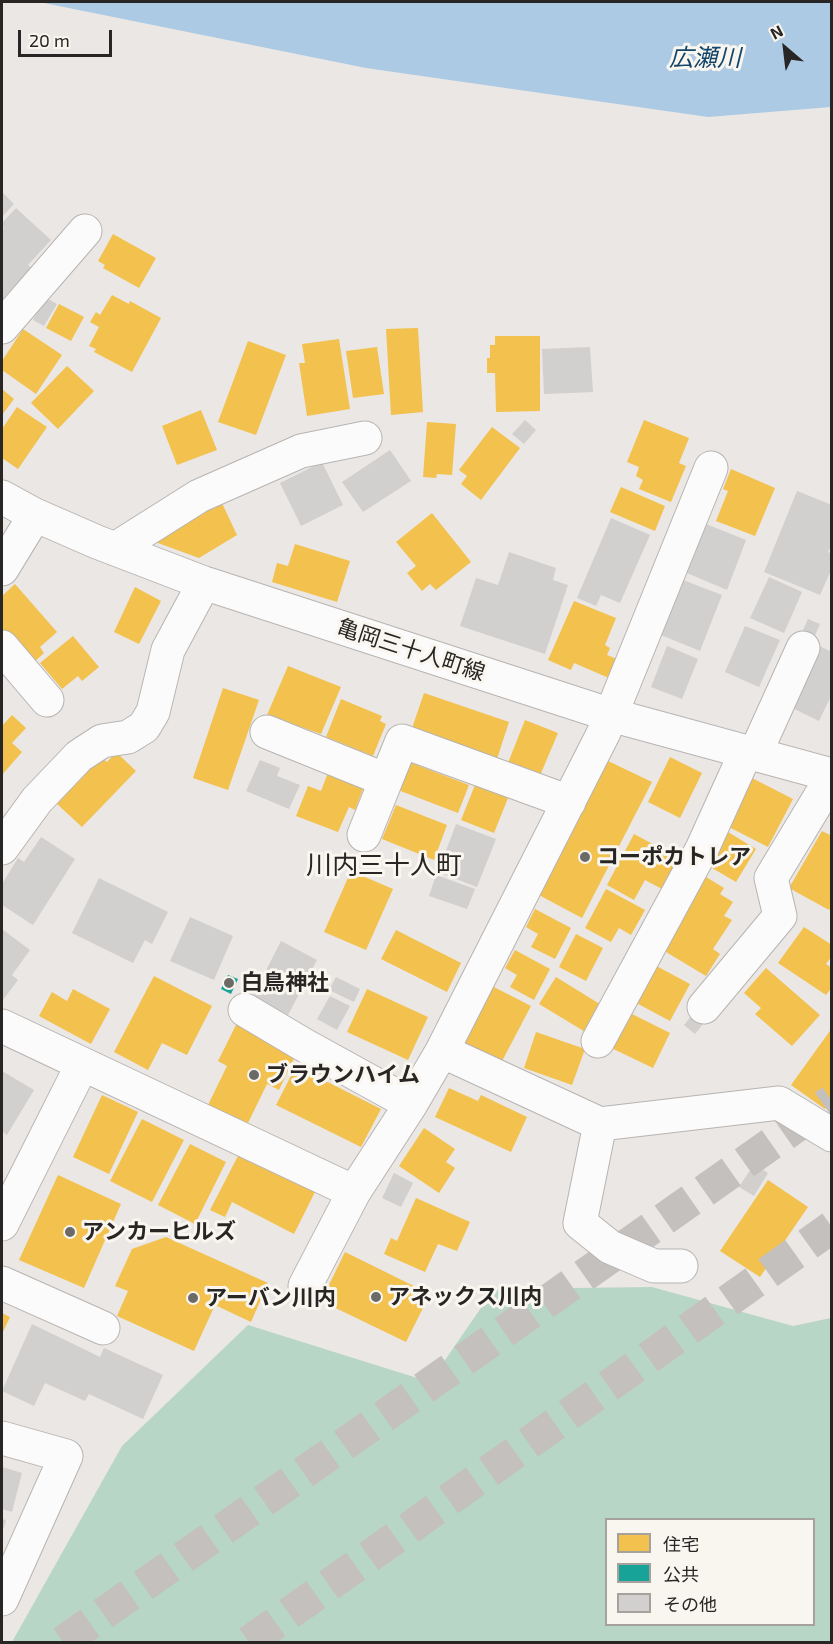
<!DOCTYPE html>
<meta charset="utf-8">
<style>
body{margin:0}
#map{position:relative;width:833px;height:1644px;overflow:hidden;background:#eae7e4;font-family:"Exo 2","Noto Sans JP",sans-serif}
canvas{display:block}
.frame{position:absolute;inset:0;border:3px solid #282624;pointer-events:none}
.legend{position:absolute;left:605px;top:1518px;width:210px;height:108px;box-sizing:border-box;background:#f9f5ef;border:2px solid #a5a29e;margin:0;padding:8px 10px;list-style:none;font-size:18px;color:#282624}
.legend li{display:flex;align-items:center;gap:12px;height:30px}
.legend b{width:30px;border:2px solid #a5a29e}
.north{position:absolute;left:755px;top:18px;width:60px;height:60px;-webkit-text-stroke:4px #f9f5ef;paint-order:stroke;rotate:332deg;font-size:16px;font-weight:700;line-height:24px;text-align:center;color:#282624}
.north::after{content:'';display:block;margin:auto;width:21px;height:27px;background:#282624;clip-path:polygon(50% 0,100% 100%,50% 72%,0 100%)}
.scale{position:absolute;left:18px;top:30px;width:94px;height:27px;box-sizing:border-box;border:3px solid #282624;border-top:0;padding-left:8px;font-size:18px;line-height:21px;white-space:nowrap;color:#282624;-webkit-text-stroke:4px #f9f5ef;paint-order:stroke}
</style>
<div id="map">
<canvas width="833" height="1644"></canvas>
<div class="frame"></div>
<ul class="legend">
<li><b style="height:16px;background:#f2c14e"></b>住宅</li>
<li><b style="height:16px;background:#17a398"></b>公共</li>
<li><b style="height:16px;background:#d2cfcf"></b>その他</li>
</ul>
<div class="north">N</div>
<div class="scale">20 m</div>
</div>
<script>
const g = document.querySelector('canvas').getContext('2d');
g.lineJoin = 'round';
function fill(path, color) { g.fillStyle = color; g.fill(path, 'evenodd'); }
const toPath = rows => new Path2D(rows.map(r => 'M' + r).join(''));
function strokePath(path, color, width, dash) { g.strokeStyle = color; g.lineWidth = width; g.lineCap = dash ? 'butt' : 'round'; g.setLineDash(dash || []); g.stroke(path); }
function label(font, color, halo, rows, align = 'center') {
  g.font = font + ' "Exo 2","Noto Sans JP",sans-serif'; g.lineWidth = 6; g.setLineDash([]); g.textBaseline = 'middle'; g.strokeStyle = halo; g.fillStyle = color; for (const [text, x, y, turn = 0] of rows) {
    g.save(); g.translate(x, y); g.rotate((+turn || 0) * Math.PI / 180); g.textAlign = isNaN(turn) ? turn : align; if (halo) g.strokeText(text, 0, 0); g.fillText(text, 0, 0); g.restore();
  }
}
fill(toPath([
 [652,1287,793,1326,831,1318,831,1642,12,1642,122,1446,248,1325,430,1382,494,1289],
 [606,1520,814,1520,814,1624,606,1624]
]), '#b8d6c6');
fill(toPath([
 [39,2,831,2,831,107,708,117,366,68]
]), '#accae4');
fill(toPath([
 [113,234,156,258,139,288,103,268,105,265,98,261],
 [112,295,129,304,130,301,161,318,132,372,94,352,96,349,89,346,99,327,90,322,96,312,100,315],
 [59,304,84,317,71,341,46,328],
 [418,328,423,412,391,415,386,329],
 [23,329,62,355,36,394,2,370,2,361],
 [495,336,540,336,540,411,496,412,495,373,487,373,487,358,490,358,490,345,495,345],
 [339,339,350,409,307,416,299,363,305,363,302,344],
 [248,341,286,355,256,435,218,422],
 [377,347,384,394,353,398,346,351],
 [67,366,94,391,58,429,31,403],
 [2,389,14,399,2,415],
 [17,407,47,427,18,469,2,458,2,429],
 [201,410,217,450,177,465,162,426],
 [644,420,689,438,679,463,686,466,671,502,639,489,643,480,636,476,639,467,627,462],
 [427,422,456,424,452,475,437,474,436,478,423,477],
 [492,427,520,448,481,500,461,484,467,476,459,470],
 [731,469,775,488,755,536,716,521,728,491,723,489],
 [621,487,665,506,655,531,610,512],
 [221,501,237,535,199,558,147,539],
 [432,513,471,562,436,590,430,584,422,591,407,573,416,566,396,542],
 [295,544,350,561,337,602,272,582,277,563,288,566],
 [15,584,57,632,40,647,44,653,31,665,2,630,2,596],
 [135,587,161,601,139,644,114,632],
 [574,601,616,618,605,645,610,648,607,655,617,659,609,678,574,663,571,670,548,660],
 [73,636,99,667,82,681,78,676,62,689,40,663],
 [288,666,341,687,321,734,267,715],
 [223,688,259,700,228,790,193,778],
 [424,693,509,722,496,762,411,731],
 [341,699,382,716,380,721,386,724,373,756,326,737],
 [12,715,26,728,12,743,22,752,2,775,2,726],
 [525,720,558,733,536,785,504,773],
 [116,752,136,771,82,827,57,804,101,757,107,762],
 [670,757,702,773,680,818,648,802],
 [606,760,652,782,582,918,537,894],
 [409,762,469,785,458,813,398,790],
 [329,770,365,784,355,810,349,807,338,832,296,816,308,786,321,791],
 [752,778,793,799,768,847,727,826],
 [477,780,510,793,494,833,461,820],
 [396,805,447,825,434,860,382,839],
 [822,831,832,836,832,906,829,910,789,888],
 [728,832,756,849,736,882,707,865],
 [634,834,679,858,662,889,645,880,634,900,607,885],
 [351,871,393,889,366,950,324,932],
 [706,877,724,888,720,894,733,902,724,916,732,920,713,949,720,954,706,976,661,949],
 [606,889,645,910,631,935,619,928,611,942,585,928],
 [535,909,571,928,555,959,531,947,538,934,526,927],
 [804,927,832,945,832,956,826,964,832,968,832,987,826,995,778,963],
 [396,930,461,963,447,992,381,959],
 [576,934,603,948,586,981,559,967],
 [515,950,550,969,534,1000,510,987,517,975,505,968],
 [649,962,690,984,670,1021,629,999],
 [766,968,820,1015,792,1046,755,1014,761,1008,744,993],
 [154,976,212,1006,187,1055,162,1043,148,1070,114,1052],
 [556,977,603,1006,587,1033,539,1004],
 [490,985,531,1006,501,1063,460,1041],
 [73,989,110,1009,91,1044,39,1016,52,992,67,1001],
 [367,989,428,1017,408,1060,347,1032],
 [622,1009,670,1033,653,1068,605,1045],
 [237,1023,297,1052,279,1090,267,1084,248,1123,208,1105,227,1066,218,1061],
 [832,1028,832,1100,825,1109,791,1085],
 [536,1032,585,1049,572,1085,524,1068],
 [296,1066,381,1109,361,1147,276,1105],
 [449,1088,478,1101,481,1095,527,1117,511,1152,435,1117],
 [102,1095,138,1112,109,1174,73,1157],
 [142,1119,184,1140,152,1202,110,1181],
 [424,1128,455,1149,446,1162,455,1168,439,1193,399,1166],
 [190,1144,226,1162,195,1224,158,1205],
 [239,1154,315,1192,294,1234,232,1202,225,1217,210,1210],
 [58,1175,121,1204,84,1288,19,1260],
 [768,1180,808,1207,760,1277,720,1251],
 [416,1198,470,1222,457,1251,438,1244,425,1272,384,1254,391,1238,397,1241],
 [166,1237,268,1283,251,1322,215,1305,194,1351,117,1316,128,1291,115,1286,132,1249],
 [345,1252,430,1294,406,1342,321,1301],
 [2,1313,10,1317,2,1334]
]), '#f2c14e');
fill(toPath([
 [228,975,238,979,231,994,221,989]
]), '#17a398');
fill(toPath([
 [2,192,14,204,2,217],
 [16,208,51,240,28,265,32,268,2,300,2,231,4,228,2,223],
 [45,297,57,304,44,326,33,320],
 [590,347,593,392,544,394,542,349],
 [525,420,536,430,524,444,512,434],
 [390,450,411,481,363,512,342,482],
 [322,462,343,505,301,526,280,483],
 [797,491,832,505,832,544,828,552,832,554,832,568,820,595,764,572],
 [611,518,650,535,620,603,601,595,596,606,577,598],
 [706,524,746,540,727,590,687,573],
 [509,552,556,568,553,580,568,585,545,654,460,626,476,578,498,585],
 [769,577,802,592,784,633,750,618],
 [683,580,722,595,700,651,661,635],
 [808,619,820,624,810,647,798,641],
 [745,626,780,640,759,687,725,672],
 [815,644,832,652,832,694,819,721,786,705],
 [667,646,698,659,682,699,651,687],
 [260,760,280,768,277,776,300,785,289,809,246,791],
 [456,824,496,839,477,887,438,872],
 [41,837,75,859,33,925,2,905,2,884,18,858,24,862],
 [436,875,475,889,467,909,429,896],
 [99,878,168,912,152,944,145,940,133,963,72,933],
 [190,917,233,936,214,980,170,961],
 [2,929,30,950,12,975,18,980,3,1000,2,999],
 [281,941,317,960,288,1015,253,996],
 [336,977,360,989,354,1002,329,990],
 [330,996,350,1006,337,1030,317,1019],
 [697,1009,708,1018,695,1034,684,1025],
 [2,1071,34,1090,7,1135,2,1131],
 [754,1164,768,1173,754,1196,739,1187],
 [394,1173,413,1183,401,1207,382,1198],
 [32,1324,100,1357,104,1348,163,1375,143,1419,89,1394,85,1401,45,1383,34,1406,2,1391],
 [2,1467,22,1473,12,1512,2,1509],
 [2,1519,6,1520,2,1533]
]), '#d2cfcf');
strokePath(toPath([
 [63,1642,832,1101],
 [249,1642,832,1227]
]), '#c3c0be', 33, [33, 16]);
const minor = toPath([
 [2,327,85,231],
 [2,497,35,515,97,542,204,583,611,715,832,775],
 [115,549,199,496,301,451,365,438],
 [2,569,35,515],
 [2,647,47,700],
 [267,732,386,780,402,741,569,802],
 [755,754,803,648],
 [364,835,386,780],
 [2,848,37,800,79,756,102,741,128,737,144,727,153,712,168,650,204,583],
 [704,1007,780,916,771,878,832,777],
 [245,1010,304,1045,411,1104],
 [2,1026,354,1192],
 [598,1041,702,849,746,752],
 [442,1051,600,1124,580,1223,610,1247,654,1266,681,1266],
 [600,1124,779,1103,832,1135],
 [2,1224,82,1065],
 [2,1283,103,1328],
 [305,1286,354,1192,411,1104,442,1051,604,732,711,468],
 [2,1438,66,1456,2,1599]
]);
strokePath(minor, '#b7b4b2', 35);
strokePath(minor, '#fcfbfb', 33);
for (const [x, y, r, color] of [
 [585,857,6,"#6c6a67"],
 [229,983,6,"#6c6a67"],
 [254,1075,6,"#6c6a67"],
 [70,1232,6,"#6c6a67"],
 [376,1297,6,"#6c6a67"],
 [193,1298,6,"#6c6a67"]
]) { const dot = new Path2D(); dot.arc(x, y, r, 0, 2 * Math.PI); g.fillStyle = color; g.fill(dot); strokePath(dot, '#f9f5ef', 2); }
label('22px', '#282624', '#f9f5ef', [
 ["亀岡三十人町線",411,650,18]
]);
label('bold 22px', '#282624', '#f9f5ef', [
 ["コーポカトレア",597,857],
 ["白鳥神社",241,983],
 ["ブラウンハイム",266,1075],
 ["アンカーヒルズ",82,1232],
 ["アネックス川内",388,1297],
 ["アーバン川内",205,1298]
], 'left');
label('italic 24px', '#13466a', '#f9f5ef', [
 ["広瀬川",705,58]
]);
label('26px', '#282624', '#f9f5ef', [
 ["川内三十人町",384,865]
]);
</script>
